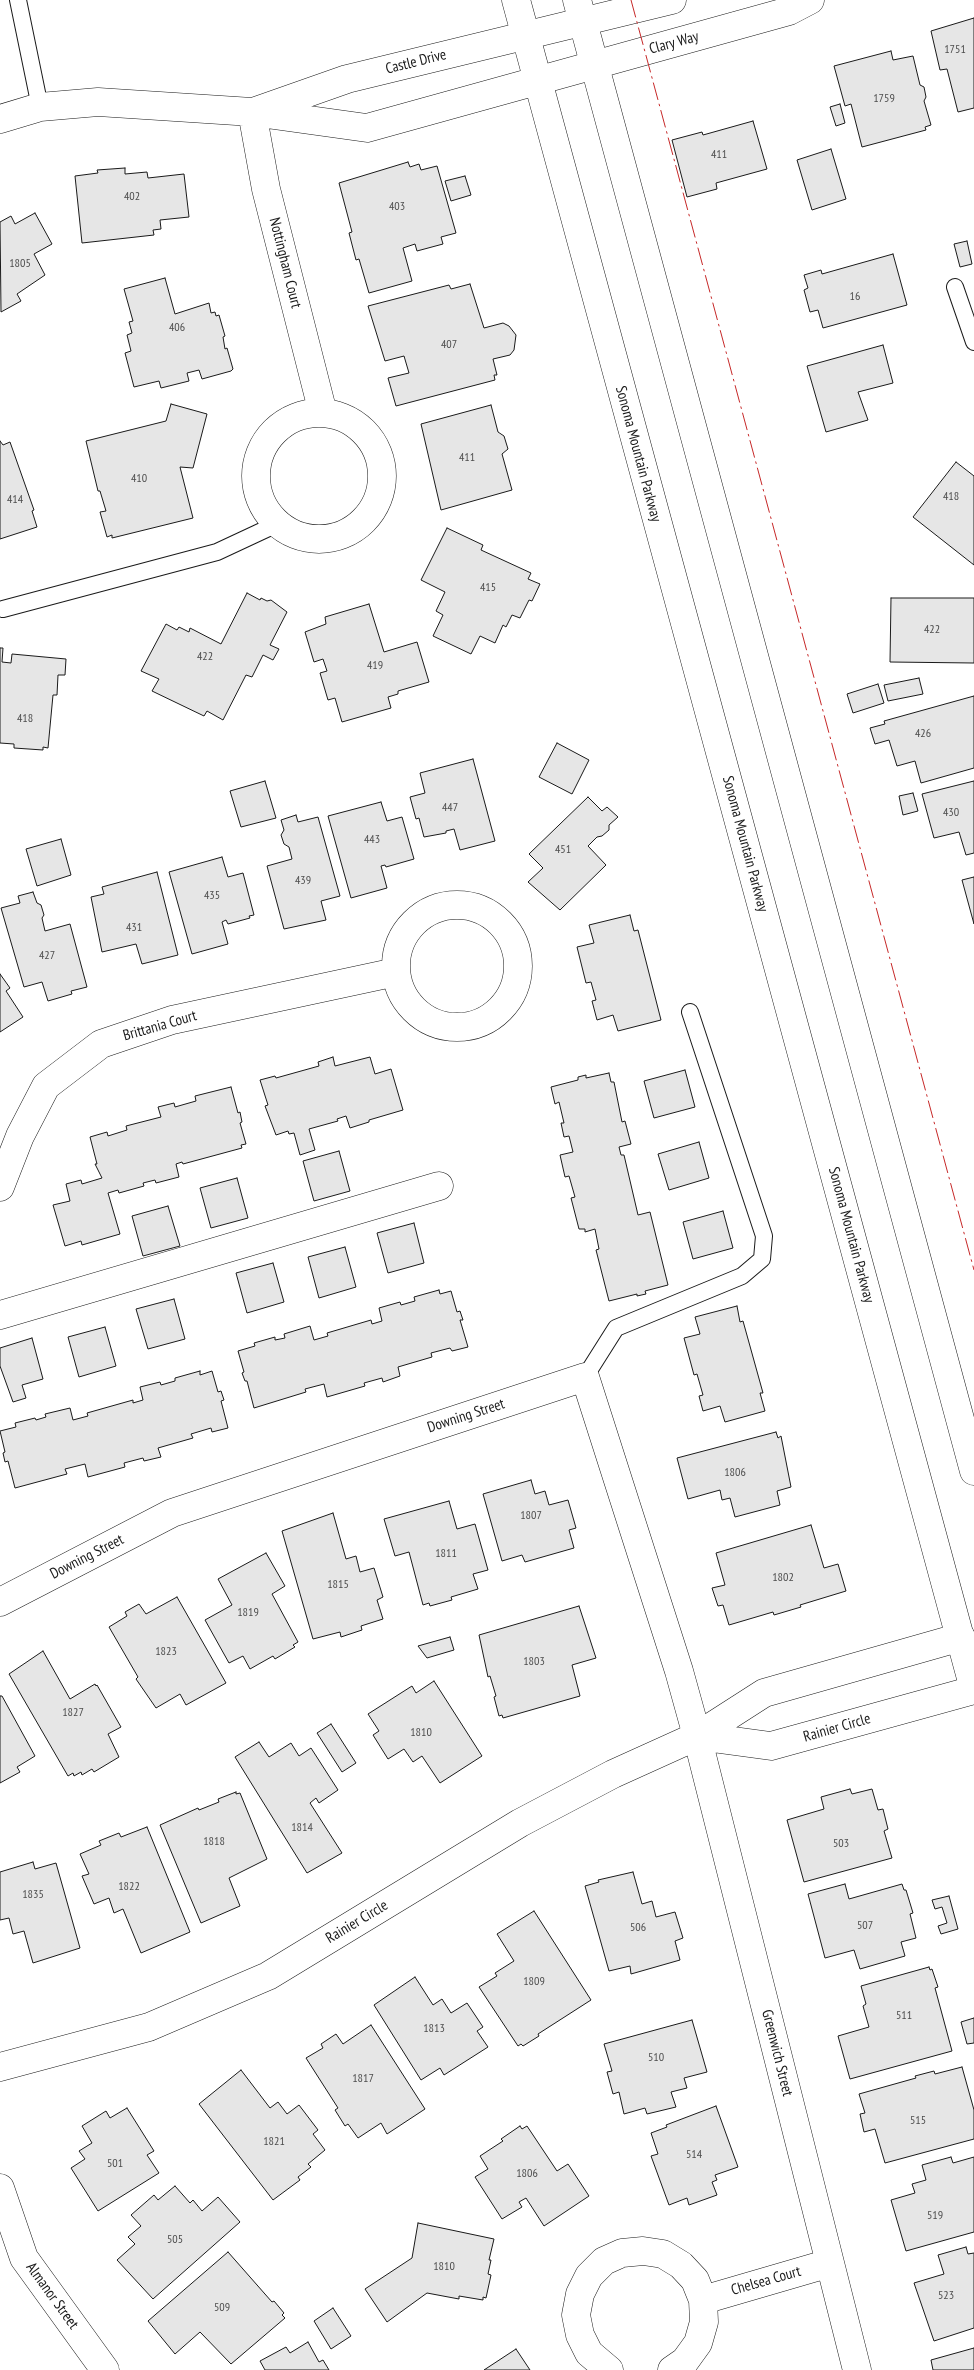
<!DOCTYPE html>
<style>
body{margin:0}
canvas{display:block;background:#fff}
</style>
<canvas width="974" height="2370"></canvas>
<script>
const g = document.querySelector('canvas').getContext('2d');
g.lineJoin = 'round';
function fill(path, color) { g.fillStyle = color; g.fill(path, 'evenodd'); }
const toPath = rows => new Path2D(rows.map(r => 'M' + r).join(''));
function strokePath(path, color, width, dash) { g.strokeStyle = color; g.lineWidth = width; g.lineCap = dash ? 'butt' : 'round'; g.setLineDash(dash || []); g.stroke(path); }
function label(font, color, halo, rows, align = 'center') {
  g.font = font + ' "PT Sans Narrow",sans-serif'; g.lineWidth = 4; g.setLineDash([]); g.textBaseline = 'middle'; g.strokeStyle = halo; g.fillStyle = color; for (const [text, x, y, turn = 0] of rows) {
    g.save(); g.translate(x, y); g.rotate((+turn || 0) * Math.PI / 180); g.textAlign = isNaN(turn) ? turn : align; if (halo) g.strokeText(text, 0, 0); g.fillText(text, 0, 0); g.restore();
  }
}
const building = toPath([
 [974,18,974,108,958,112,947,69,940,70,931,31,974,18],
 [891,51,893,60,913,56,920,85,924,87,926,97,924,101,931,125,925,127,926,130,862,147,851,104,845,106,834,66,891,51],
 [840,104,845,123,836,126,830,107,840,104],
 [753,121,767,169,716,183,717,189,687,197,672,140,702,132,703,135,753,121],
 [831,149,846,199,812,210,797,160,831,149],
 [408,162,410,167,419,164,421,170,437,166,456,233,441,237,443,244,417,251,415,244,403,248,412,281,369,293,359,259,356,260,349,233,352,232,339,183,408,162],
 [125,168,125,174,147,172,148,178,184,174,189,217,160,220,161,229,153,230,154,235,82,243,75,176,98,173,97,170,125,168],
 [465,176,471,195,451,201,445,181,465,176],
 [35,213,52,244,34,254,45,275,17,294,21,301,1,312,0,222,11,216,15,224,35,213],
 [967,241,972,264,960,267,954,244,967,241],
 [893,254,907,305,823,328,818,310,810,312,804,290,808,288,804,275,821,270,822,274,893,254],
 [165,278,175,314,209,303,211,313,215,312,216,316,219,315,225,336,223,337,225,349,227,348,233,369,231,371,202,379,199,370,187,373,189,381,161,388,159,381,134,387,125,353,131,351,127,335,132,333,129,322,133,321,124,289,165,278],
 [470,284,484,328,503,323,509,326,516,335,514,350,510,355,493,359,497,375,494,375,495,380,396,406,388,378,409,373,404,356,385,361,368,306,449,285,451,289,470,284],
 [883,345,893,383,858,392,868,420,826,432,807,366,883,345],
 [171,404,207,414,193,468,180,467,193,518,112,538,112,535,107,537,100,512,106,511,100,491,98,491,86,441,166,421,171,404],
 [491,405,498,432,504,436,508,449,502,454,512,490,441,510,421,424,491,405],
 [0,441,3,445,10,442,34,510,32,511,37,527,0,539,0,441],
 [956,462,974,476,974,565,913,517,956,462],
 [447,528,483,545,481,550,531,573,528,579,540,584,532,601,529,600,520,618,512,615,506,627,503,625,495,643,480,636,471,654,433,636,443,615,436,611,445,592,421,580,447,528],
 [247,593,260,600,261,598,267,601,271,600,287,612,270,645,279,649,273,660,263,655,252,677,246,675,223,720,207,711,204,716,152,691,159,679,141,671,166,624,177,630,179,627,189,632,190,628,221,644,247,593],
 [891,598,974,598,974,663,890,662,891,598],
 [369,604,384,652,417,642,429,682,398,691,398,694,388,697,391,708,342,722,335,698,328,700,320,673,327,671,323,659,314,662,305,632,326,624,325,617,369,604],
 [0,648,3,648,2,662,11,663,12,654,66,659,65,675,58,675,57,695,53,695,48,748,43,747,43,750,14,748,14,744,0,743,0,648],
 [919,678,923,694,888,701,884,685,919,678],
 [878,684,884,703,853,713,847,694,878,684],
 [974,696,974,768,921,783,915,761,897,766,889,740,875,744,870,728,885,724,884,721,974,696],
 [557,743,589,760,572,794,539,777,557,743],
 [473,759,495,841,460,850,454,829,446,831,446,833,424,837,419,818,416,819,410,797,425,793,420,773,473,759],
 [265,781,276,818,241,827,230,791,265,781],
 [974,781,974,853,966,855,959,832,934,838,922,794,974,781],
 [913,793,918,811,903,815,899,796,913,793],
 [588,797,602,811,607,807,618,817,609,825,609,830,602,836,597,837,588,846,606,865,560,910,528,882,543,868,529,854,588,797],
 [381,802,387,821,402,817,414,859,386,867,385,865,381,866,387,888,351,898,328,816,381,802],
 [296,815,298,822,318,817,340,896,321,901,326,920,284,929,267,866,292,859,289,847,284,844,281,835,284,830,281,820,296,815],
 [61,839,71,875,37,886,26,849,61,839],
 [222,857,228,877,243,873,254,915,249,916,250,918,228,924,226,920,222,922,228,944,192,954,169,872,222,857],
 [157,872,178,955,142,964,136,944,102,952,91,897,104,894,102,887,157,872],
 [974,877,974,924,962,880,974,877],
 [33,892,37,903,41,905,44,915,42,918,45,931,70,924,87,987,71,991,72,994,48,1001,42,982,24,987,1,908,20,903,18,896,33,892],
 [630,915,634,931,638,930,661,1020,618,1031,613,1015,597,1020,592,1001,596,1000,591,982,586,983,577,947,594,943,589,925,630,915],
 [0,974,10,988,6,991,23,1017,0,1032,0,974],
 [333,1057,335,1066,370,1057,375,1074,391,1069,403,1110,369,1120,369,1122,350,1128,346,1116,337,1119,338,1121,309,1129,315,1150,300,1155,294,1133,289,1134,288,1131,276,1135,265,1106,268,1105,260,1080,275,1076,276,1078,319,1066,318,1062,333,1057],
 [685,1070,695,1107,654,1118,644,1081,685,1070],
 [609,1073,611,1082,614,1082,622,1122,625,1121,631,1144,619,1147,621,1155,624,1155,638,1215,650,1212,668,1285,645,1291,646,1294,637,1296,637,1294,609,1301,596,1250,599,1249,595,1229,585,1232,585,1229,579,1229,571,1198,575,1197,569,1176,565,1177,560,1155,573,1152,569,1136,564,1137,561,1123,564,1123,559,1102,555,1104,551,1087,578,1080,578,1077,586,1075,586,1078,609,1073],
 [231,1087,238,1113,240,1112,242,1122,240,1123,246,1144,241,1145,242,1148,183,1164,182,1162,176,1164,179,1177,156,1183,155,1180,143,1183,144,1186,119,1193,118,1190,108,1193,120,1234,82,1245,81,1241,65,1246,53,1205,70,1201,66,1184,81,1180,82,1184,102,1178,95,1164,97,1164,90,1137,107,1132,108,1136,127,1130,126,1126,161,1117,158,1107,174,1103,175,1107,196,1101,195,1096,231,1087],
 [699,1142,709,1178,669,1190,658,1154,699,1142],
 [339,1151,350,1191,314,1201,303,1161,339,1151],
 [237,1178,248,1218,211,1228,200,1188,237,1178],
 [168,1206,180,1246,143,1256,132,1216,168,1206],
 [723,1211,733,1248,693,1259,683,1222,723,1211],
 [414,1223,424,1263,388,1273,377,1233,414,1223],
 [345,1247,356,1287,319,1298,308,1257,345,1247],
 [273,1263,284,1302,247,1313,236,1273,273,1263],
 [439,1290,440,1294,451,1291,457,1312,460,1311,463,1320,460,1320,468,1347,452,1351,450,1348,431,1353,432,1357,398,1367,400,1376,383,1382,382,1378,364,1383,365,1386,327,1397,324,1384,305,1389,306,1392,254,1408,247,1381,245,1381,242,1373,244,1372,238,1351,255,1346,254,1343,275,1337,275,1340,285,1338,284,1334,310,1326,314,1340,328,1336,327,1333,371,1320,372,1324,382,1321,379,1308,400,1302,401,1305,415,1301,414,1297,439,1290],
 [174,1299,185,1339,148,1349,136,1309,174,1299],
 [737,1306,740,1322,743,1321,763,1393,760,1393,765,1411,725,1422,720,1406,703,1411,699,1396,703,1395,697,1374,694,1375,684,1338,700,1334,695,1317,737,1306],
 [105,1327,116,1366,79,1377,68,1337,105,1327],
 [32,1338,43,1379,22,1385,26,1398,13,1402,0,1366,0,1348,32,1338],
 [200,1371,200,1375,212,1371,218,1392,221,1391,224,1400,221,1401,228,1428,212,1432,211,1428,191,1434,193,1438,158,1448,161,1457,144,1461,143,1458,124,1463,125,1467,88,1477,85,1464,65,1469,67,1474,15,1488,8,1461,5,1462,3,1453,5,1452,0,1431,16,1427,15,1423,35,1418,36,1420,46,1417,45,1414,70,1408,73,1420,88,1416,87,1413,133,1400,133,1403,143,1400,140,1387,160,1382,161,1385,175,1381,175,1378,200,1371],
 [776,1432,778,1438,781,1436,791,1487,777,1491,780,1505,735,1517,730,1498,722,1500,720,1490,688,1499,677,1458,776,1432],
 [531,1480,535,1494,545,1491,549,1505,568,1500,576,1528,569,1530,574,1548,525,1562,522,1555,502,1561,483,1494,531,1480],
 [449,1501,457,1529,475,1524,488,1570,473,1574,478,1589,451,1597,452,1600,430,1606,429,1603,423,1605,409,1552,395,1556,384,1519,449,1501],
 [333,1513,346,1559,356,1556,360,1572,374,1568,383,1597,377,1600,383,1619,361,1626,362,1630,341,1637,340,1632,313,1639,282,1531,333,1513],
 [811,1525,824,1568,838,1564,846,1591,800,1605,801,1607,774,1615,773,1612,729,1625,723,1605,718,1606,712,1588,725,1585,716,1553,811,1525],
 [266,1553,285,1586,272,1594,298,1642,293,1645,295,1647,275,1659,273,1656,250,1669,243,1656,229,1663,205,1620,232,1605,218,1579,266,1553],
 [177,1597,226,1683,186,1705,180,1694,156,1708,136,1679,138,1677,109,1627,127,1616,125,1612,139,1604,146,1614,177,1597],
 [579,1606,596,1658,572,1665,580,1696,503,1718,502,1715,499,1716,494,1697,496,1696,490,1676,488,1677,479,1635,579,1606],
 [450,1637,454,1650,427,1658,418,1646,450,1637],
 [43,1651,70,1699,95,1684,96,1686,97,1685,121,1727,108,1734,119,1757,94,1772,92,1769,82,1775,81,1772,74,1776,73,1773,68,1776,9,1674,43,1651],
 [434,1681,482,1756,440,1783,422,1756,413,1762,404,1749,388,1759,373,1735,379,1731,368,1714,412,1686,416,1693,434,1681],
 [0,1696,2,1696,35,1756,17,1767,20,1772,0,1783,0,1696],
 [331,1724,356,1763,342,1772,317,1733,331,1724],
 [259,1742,269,1757,291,1743,299,1756,311,1748,338,1790,319,1803,316,1798,310,1803,342,1853,307,1873,235,1757,259,1742],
 [850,1789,852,1794,872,1789,878,1810,883,1809,888,1829,884,1831,892,1858,804,1882,787,1820,824,1809,821,1797,850,1789],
 [236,1792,236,1794,240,1793,267,1859,229,1878,240,1906,201,1923,160,1825,198,1808,199,1810,219,1802,218,1799,236,1792],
 [147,1827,190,1932,141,1953,123,1909,114,1913,109,1898,94,1904,82,1876,89,1874,80,1854,101,1845,99,1841,119,1833,121,1837,147,1827],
 [33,1862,35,1869,56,1863,80,1948,33,1963,24,1931,13,1934,9,1918,0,1920,0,1872,33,1862],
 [633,1872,642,1904,652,1901,656,1917,675,1912,683,1938,675,1941,680,1960,631,1974,630,1966,609,1971,585,1886,599,1882,598,1880,633,1872],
 [845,1884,849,1899,902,1884,904,1890,906,1890,913,1913,910,1914,916,1938,901,1942,905,1956,860,1969,854,1950,825,1958,808,1894,845,1884],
 [949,1896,958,1929,941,1934,938,1926,947,1923,942,1907,935,1909,932,1900,949,1896],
 [534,1911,591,2000,538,2034,539,2036,523,2046,521,2044,518,2046,479,1987,497,1976,495,1973,514,1961,497,1934,534,1911],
 [929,1967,930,1970,932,1969,938,1987,935,1988,952,2051,850,2079,838,2036,869,2027,863,2006,866,2004,861,1986,929,1967],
 [415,1977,433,2005,442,1999,451,2013,467,2003,483,2027,477,2031,488,2047,444,2075,440,2068,421,2080,374,2005,415,1977],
 [974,2018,974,2043,967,2044,961,2022,974,2018],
 [692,2020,707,2072,684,2078,687,2088,671,2092,676,2107,647,2114,645,2108,624,2114,619,2092,613,2094,607,2072,612,2071,604,2044,692,2020],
 [371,2025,425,2109,387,2134,381,2123,358,2138,348,2124,345,2126,335,2110,338,2108,306,2058,323,2048,321,2044,336,2034,343,2044,371,2025],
 [962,2067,974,2110,974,2139,885,2163,875,2129,864,2132,860,2114,865,2113,859,2094,916,2078,915,2076,934,2071,935,2074,962,2067],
 [241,2070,270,2108,278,2102,287,2114,299,2105,318,2130,313,2134,325,2150,308,2164,311,2167,298,2177,300,2180,273,2200,199,2104,241,2070],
 [716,2106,738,2167,715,2175,717,2180,712,2182,717,2195,689,2205,687,2198,669,2205,651,2156,658,2154,651,2133,667,2127,666,2125,716,2106],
 [127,2108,154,2151,147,2155,159,2173,98,2211,71,2168,85,2159,79,2151,92,2143,82,2126,106,2111,110,2118,127,2108],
 [520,2126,522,2129,527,2126,557,2171,568,2164,589,2196,544,2226,526,2198,519,2202,522,2207,502,2219,475,2177,488,2169,480,2156,503,2141,501,2139,520,2126],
 [951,2157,953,2163,974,2157,974,2232,906,2251,891,2200,915,2193,912,2184,926,2180,922,2165,951,2157],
 [175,2186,190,2203,193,2200,202,2211,218,2197,240,2222,153,2299,117,2260,135,2244,128,2237,141,2226,131,2215,154,2195,158,2200,175,2186],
 [418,2223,494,2239,489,2260,491,2260,488,2274,491,2275,486,2298,483,2297,483,2300,459,2296,459,2299,427,2293,387,2322,365,2289,412,2258,418,2223],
 [966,2247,968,2254,974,2253,974,2328,934,2341,914,2283,944,2274,938,2255,966,2247],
 [228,2252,272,2302,274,2301,284,2313,282,2315,285,2318,231,2364,200,2332,175,2354,148,2321,228,2252],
 [333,2308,351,2336,331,2349,314,2321,333,2308],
 [308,2342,319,2362,323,2360,329,2370,265,2370,260,2361,286,2347,290,2353,308,2342],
 [974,2348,974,2370,933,2370,931,2360,974,2348],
 [516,2349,530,2370,484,2370,516,2349]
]);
fill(building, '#e6e6e6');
strokePath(building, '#1a1a1a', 1);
const lane = toPath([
 [18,0,40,107],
 [955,287,974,342],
 [3,609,217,552,277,524],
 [585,1377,616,1328,742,1276,762,1259,764,1236,690,1012]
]);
const street = toPath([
 [256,111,347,79,672,0],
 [252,112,266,189,323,413],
 [0,119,40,107,98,102,252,112,367,128,789,11,810,0],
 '256 476a63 63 0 1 1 126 0a63 63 0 1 1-126 0Z',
 '396 966a61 61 0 1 1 122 0a61 61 0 1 1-122 0Z',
 [0,1187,20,1136,46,1086,101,1044,172,1020,396,972],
 [0,1315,439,1186],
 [0,1602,172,1513,585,1377,679,1671,697,1736,857,2370],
 [697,1736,771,1746,974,1690],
 [0,2067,149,2027,268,1976,520,1823,613,1774,697,1736,764,1693,961,1637],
 [0,2188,24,2258,105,2370],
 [703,2300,830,2263],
 [609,2370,589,2353,580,2335,576,2315,580,2294,589,2276,604,2261,622,2253,643,2251,663,2254,681,2265,695,2280,703,2300,704,2322,698,2343,685,2361,672,2370]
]);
const secondary = toPath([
 [516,0,974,1689],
 [577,0,974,1471]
]);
strokePath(lane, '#1a1a1a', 18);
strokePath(street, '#1a1a1a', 29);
strokePath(secondary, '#1a1a1a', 29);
strokePath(lane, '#fff', 16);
strokePath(street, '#fff', 28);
strokePath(secondary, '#fff', 28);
strokePath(toPath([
 [631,0,974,1270]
]), '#c62828', 1, [18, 4, 2.5, 4]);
label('12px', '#4d4d4d', null, [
 ["1751",955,50],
 ["1759",884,99],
 ["411",719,155],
 ["402",132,197],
 ["403",397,207],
 ["1805",20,264],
 ["16",855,297],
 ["406",177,328],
 ["407",449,345],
 ["411",467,458],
 ["410",139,479],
 ["418",951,497],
 ["414",15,500],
 ["415",488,588],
 ["422",932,630],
 ["422",205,657],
 ["419",375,666],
 ["418",25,719],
 ["426",923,734],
 ["447",450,808],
 ["430",951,813],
 ["443",372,840],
 ["451",563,850],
 ["439",303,881],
 ["435",212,896],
 ["431",134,928],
 ["427",47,956],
 ["1806",735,1473],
 ["1807",531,1516],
 ["1811",446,1554],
 ["1802",783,1578],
 ["1815",338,1585],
 ["1819",248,1613],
 ["1823",166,1652],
 ["1803",534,1662],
 ["1827",73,1713],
 ["1810",421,1733],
 ["1814",302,1828],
 ["1818",214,1842],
 ["503",841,1844],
 ["1822",129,1887],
 ["1835",33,1895],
 ["507",865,1926],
 ["506",638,1928],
 ["1809",534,1982],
 ["511",904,2016],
 ["1813",434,2029],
 ["510",656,2058],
 ["1817",363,2079],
 ["515",918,2121],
 ["1821",274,2142],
 ["514",694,2155],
 ["501",115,2164],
 ["1806",527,2174],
 ["519",935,2216],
 ["505",175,2240],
 ["1810",444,2267],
 ["523",946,2296],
 ["509",222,2308]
]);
label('15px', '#1a1a1a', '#fff', [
 ["Clary Way",674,43,-15],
 ["Castle Drive",416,62,-14],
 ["Nottingham Court",285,263,76],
 ["Sonoma Mountain Parkway",638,454,75],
 ["Sonoma Mountain Parkway",745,844,75],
 ["Brittania Court",160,1026,-16],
 ["Sonoma Mountain Parkway",851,1235,75],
 ["Downing Street",466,1416,-18],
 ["Downing Street",87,1557,-27],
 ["Rainier Circle",837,1728,-16],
 ["Rainier Circle",357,1922,-31],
 ["Greenwich Street",777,2053,76],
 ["Chelsea Court",766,2281,-16],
 ["Almanor Street",52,2296,54]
]);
</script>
